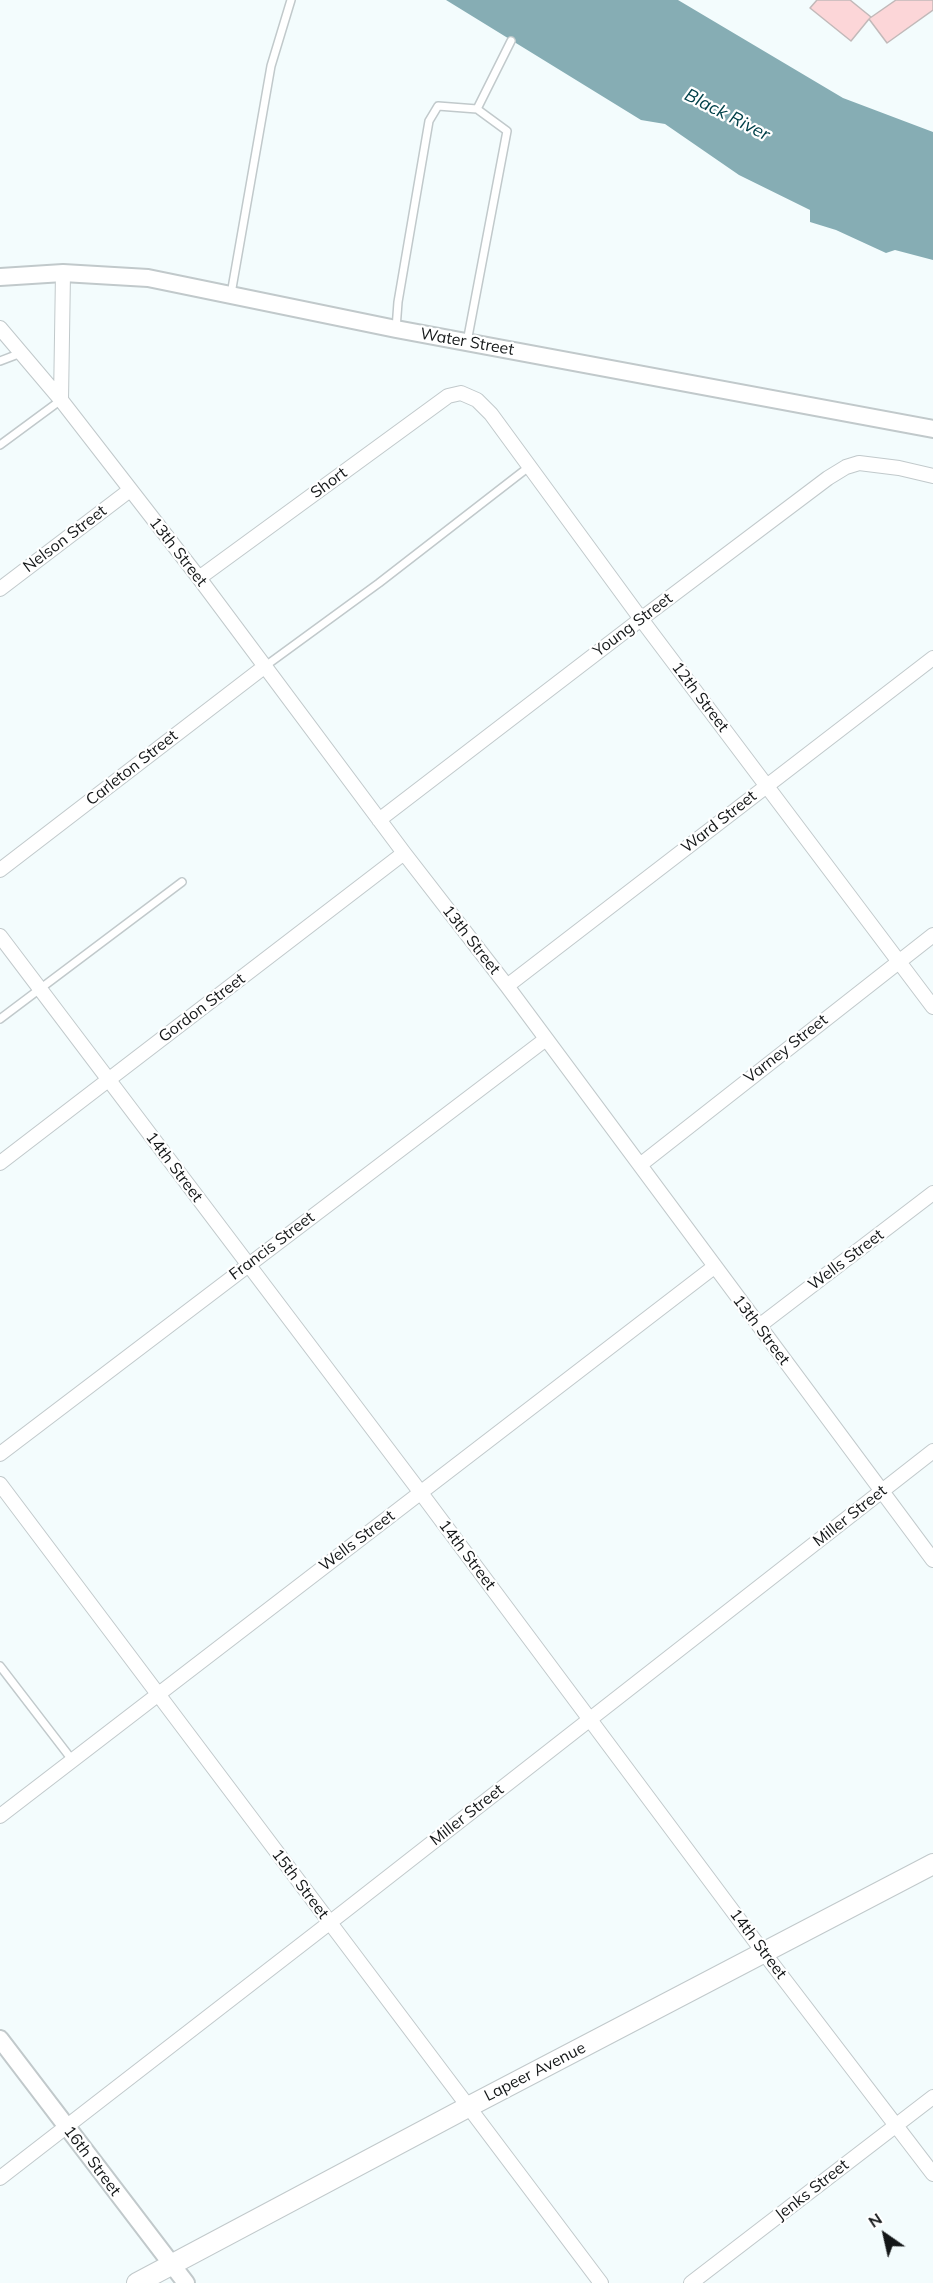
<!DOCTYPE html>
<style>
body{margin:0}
#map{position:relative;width:933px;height:2283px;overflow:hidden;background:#f3fcfd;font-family:Mulish,sans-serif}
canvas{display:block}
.north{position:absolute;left:855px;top:2205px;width:60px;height:60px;-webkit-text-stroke:4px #fff;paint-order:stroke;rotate:326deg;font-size:16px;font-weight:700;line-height:24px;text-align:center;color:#141718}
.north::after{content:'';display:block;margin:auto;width:21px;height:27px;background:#141718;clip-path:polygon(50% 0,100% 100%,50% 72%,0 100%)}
</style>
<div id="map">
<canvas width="933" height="2283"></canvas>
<div class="north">N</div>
</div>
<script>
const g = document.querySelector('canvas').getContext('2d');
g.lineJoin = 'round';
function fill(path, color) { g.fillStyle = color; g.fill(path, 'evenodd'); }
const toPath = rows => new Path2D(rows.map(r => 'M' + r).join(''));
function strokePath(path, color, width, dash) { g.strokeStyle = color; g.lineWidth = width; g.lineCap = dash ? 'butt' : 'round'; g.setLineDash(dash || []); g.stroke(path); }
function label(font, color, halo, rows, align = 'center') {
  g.font = font + ' Mulish,sans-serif'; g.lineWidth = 4.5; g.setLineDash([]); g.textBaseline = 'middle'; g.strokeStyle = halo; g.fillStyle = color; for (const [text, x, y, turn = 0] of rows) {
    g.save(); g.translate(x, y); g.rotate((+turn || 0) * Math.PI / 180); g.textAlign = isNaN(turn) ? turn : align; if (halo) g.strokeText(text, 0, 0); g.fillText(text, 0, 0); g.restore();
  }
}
fill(toPath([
 [446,0,678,0,843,98,933,132,933,260,895,250,886,253,836,230,810,222,810,210,739,175,665,124,641,120]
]), '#86adb4');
const building = toPath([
 [817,0,850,0,871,17,870,18,896,0,933,0,933,10,887,43,869,19,851,41,810,8,817,0]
]);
fill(building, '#fcd6d8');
strokePath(building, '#c2b9b9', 1.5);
const service = toPath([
 [477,109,511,41],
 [231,294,271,66,291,0],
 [396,329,398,302,429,121,438,106,477,109,507,131,467,342],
 [0,361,21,353],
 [0,445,61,400],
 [264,667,379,583,530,466],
 [0,1019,182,882],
 [0,1666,73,1761]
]);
const minor = toPath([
 [0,328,61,400,199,578,404,853,507,986,933,1560],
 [61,400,63,273],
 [199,578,448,396,461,393,477,400,491,414,641,619,933,1007],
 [0,589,130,490],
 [379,820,641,619,828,478,846,467,859,463,899,468,933,476],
 [0,870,264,667],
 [0,936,421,1493,764,1953,933,2174],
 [507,986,933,658],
 [0,1163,404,853],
 [640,1165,933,935],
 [759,1326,933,1193],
 [0,1454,546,1039],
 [0,1484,601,2283],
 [0,1816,714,1267],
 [0,2178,346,1910,933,1451],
 [691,2283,933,2097]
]);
const tertiary = toPath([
 [0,277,63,273,148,278,396,329,933,429],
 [0,2039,186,2283]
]);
const secondary = toPath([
 [137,2283,468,2107,933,1864]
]);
strokePath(service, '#c1c9cb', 10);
strokePath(minor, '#c1c9cb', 16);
strokePath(tertiary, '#c1c9cb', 20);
strokePath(secondary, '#c1c9cb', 22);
strokePath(service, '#fff', 7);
strokePath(minor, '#fff', 14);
strokePath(tertiary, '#fff', 16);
strokePath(secondary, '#fff', 20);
label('16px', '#141718', '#fff', [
 ["Water Street",467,342,10],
 ["Short",329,483,-36],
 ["Nelson Street",65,539,-37],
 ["13th Street",178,552,52],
 ["Young Street",633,625,-37],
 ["12th Street",700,697,53],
 ["Carleton Street",132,768,-38],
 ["Ward Street",719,822,-38],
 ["13th Street",471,940,52],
 ["Gordon Street",202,1008,-37],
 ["Varney Street",786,1049,-38],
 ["14th Street",174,1167,53],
 ["Francis Street",272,1246,-37],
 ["Wells Street",846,1260,-37],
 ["13th Street",761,1330,53],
 ["Miller Street",850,1516,-38],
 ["Wells Street",357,1541,-37],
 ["14th Street",467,1555,53],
 ["Miller Street",467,1815,-38],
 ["15th Street",300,1884,53],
 ["14th Street",758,1944,53],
 ["Lapeer Avenue",535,2072,-27],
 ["16th Street",92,2161,53],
 ["Jenks Street",812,2190,-38]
]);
label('italic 18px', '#004049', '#fff', [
 ["Black River",727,115,27]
]);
</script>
